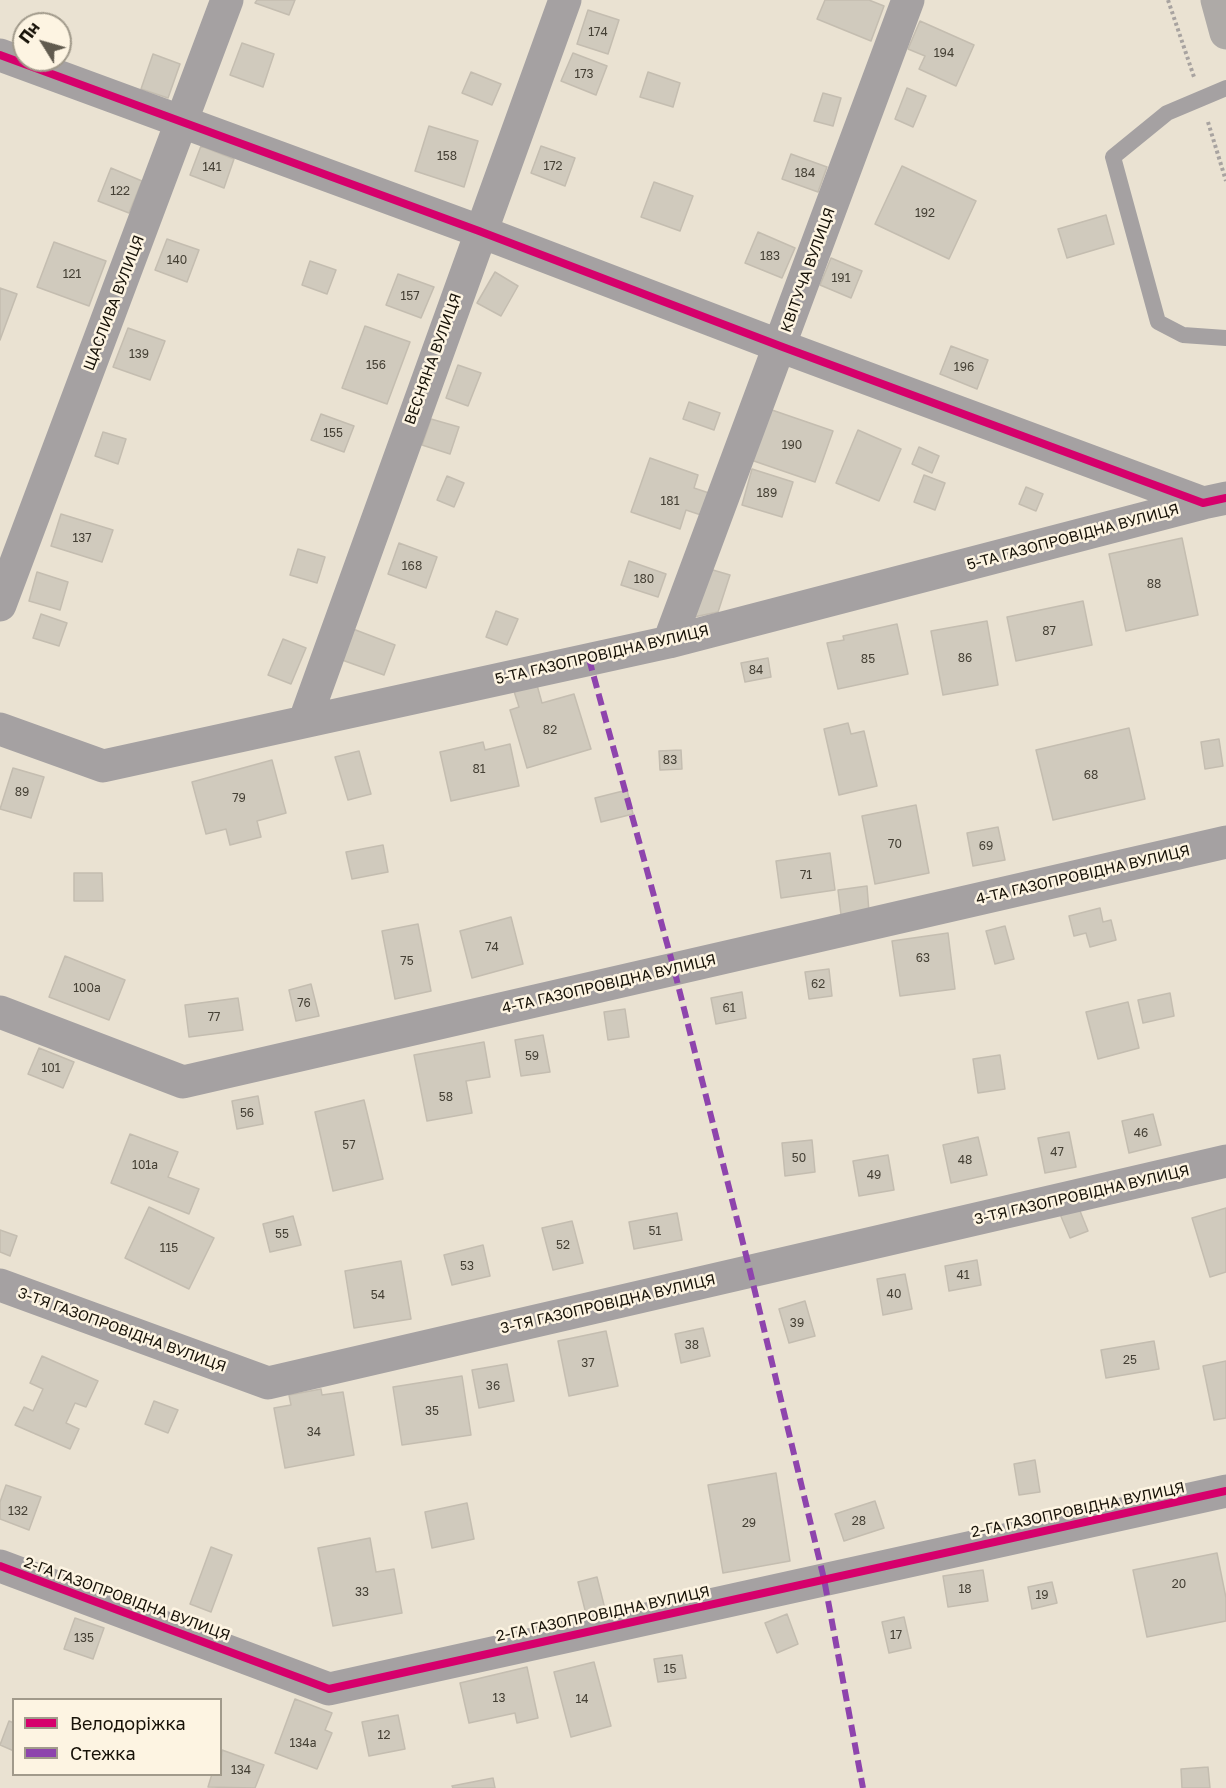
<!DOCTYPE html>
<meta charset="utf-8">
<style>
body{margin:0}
#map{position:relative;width:1226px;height:1788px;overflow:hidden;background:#eae2d2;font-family:"Golos Text",sans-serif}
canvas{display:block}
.legend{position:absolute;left:12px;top:1698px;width:210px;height:78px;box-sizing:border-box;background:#fdf4e2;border:2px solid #a19a8b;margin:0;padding:8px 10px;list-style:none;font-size:18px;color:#171208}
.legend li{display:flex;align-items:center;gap:12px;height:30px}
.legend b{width:30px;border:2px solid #a19a8b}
.north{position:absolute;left:12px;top:12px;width:60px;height:60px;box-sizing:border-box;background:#fdf4e2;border:2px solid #a19a8b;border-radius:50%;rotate:307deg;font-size:16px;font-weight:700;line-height:24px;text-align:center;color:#171208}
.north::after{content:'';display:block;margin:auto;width:21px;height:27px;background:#615b4f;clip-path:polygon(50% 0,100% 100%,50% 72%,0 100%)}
</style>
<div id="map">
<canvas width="1226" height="1788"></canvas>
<ul class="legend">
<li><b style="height:8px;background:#d6006c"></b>Велодоріжка</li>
<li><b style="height:8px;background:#8e44ad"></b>Стежка</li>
</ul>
<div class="north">Пн</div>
</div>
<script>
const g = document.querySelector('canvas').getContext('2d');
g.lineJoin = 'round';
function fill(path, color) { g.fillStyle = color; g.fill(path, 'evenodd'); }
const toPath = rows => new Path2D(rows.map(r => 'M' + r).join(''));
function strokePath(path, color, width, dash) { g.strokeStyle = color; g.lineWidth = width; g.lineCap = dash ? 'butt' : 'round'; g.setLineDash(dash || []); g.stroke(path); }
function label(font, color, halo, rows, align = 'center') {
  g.font = font + ' "Golos Text",sans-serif'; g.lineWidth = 5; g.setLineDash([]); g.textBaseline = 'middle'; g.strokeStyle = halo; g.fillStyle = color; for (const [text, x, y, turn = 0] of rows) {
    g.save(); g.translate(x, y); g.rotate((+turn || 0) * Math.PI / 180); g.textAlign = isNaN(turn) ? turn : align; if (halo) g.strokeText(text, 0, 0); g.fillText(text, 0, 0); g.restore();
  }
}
const building = toPath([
 [257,0,295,0,289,15,255,3,257,0],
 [825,0,869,0,884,6,871,41,817,19,825,0],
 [588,10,619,20,608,54,577,44,588,10],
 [920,21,974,45,956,86,919,69,925,56,908,49,920,21],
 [242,43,274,54,263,87,230,75,242,43],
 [573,53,607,66,596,95,561,81,573,53],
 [153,54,180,64,168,98,141,89,153,54],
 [471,72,501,84,492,105,462,93,471,72],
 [648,72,680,83,673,107,640,97,648,72],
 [907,88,926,96,913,127,895,119,907,88],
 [823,93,841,98,833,126,814,121,823,93],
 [429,126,478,141,464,187,415,171,429,126],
 [201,146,234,159,224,188,190,175,201,146],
 [541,146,575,158,565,186,531,173,541,146],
 [791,154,827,167,818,192,782,179,791,154],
 [902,166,976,201,949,259,875,224,902,166],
 [111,168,142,181,129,213,98,201,111,168],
 [654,182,693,196,680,231,641,217,654,182],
 [1106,215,1114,244,1067,258,1058,229,1106,215],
 [758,232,795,248,782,278,745,263,758,232],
 [167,239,199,250,187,282,155,270,167,239],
 [54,242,106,261,89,306,37,287,54,242],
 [831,258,862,271,851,298,820,285,831,258],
 [310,261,336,270,327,294,302,285,310,261],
 [495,272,518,286,501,316,477,303,495,272],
 [398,274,434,287,421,318,386,305,398,274],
 [0,288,17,294,0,340,0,288],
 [365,326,410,342,387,404,342,388,365,326],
 [128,328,165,341,150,380,113,367,128,328],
 [951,346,988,360,977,389,940,374,951,346],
 [458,365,481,373,468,406,446,398,458,365],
 [689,402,720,413,714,430,683,419,689,402],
 [769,409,833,431,815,482,751,460,769,409],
 [321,414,354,426,344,452,311,440,321,414],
 [431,419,459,427,450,454,422,445,431,419],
 [858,430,901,449,879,501,836,483,858,430],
 [103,432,126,439,118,464,95,456,103,432],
 [919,447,939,456,932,473,912,464,919,447],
 [650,458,698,475,694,488,709,493,701,515,686,510,680,529,631,512,650,458],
 [752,469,793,482,782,517,742,505,752,469],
 [924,475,945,483,935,510,914,502,924,475],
 [447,476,464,483,454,507,437,500,447,476],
 [1026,487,1043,494,1036,511,1019,504,1026,487],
 [61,514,113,530,102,562,51,546,61,514],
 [1182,538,1198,615,1126,631,1109,554,1182,538],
 [399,543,437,557,426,588,388,574,399,543],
 [298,549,325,557,317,583,290,575,298,549],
 [629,561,666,574,658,597,621,585,629,561],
 [706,568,730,575,718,612,689,618,706,568],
 [37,572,68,582,60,610,29,601,37,572],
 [1083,601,1092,645,1016,661,1007,617,1083,601],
 [496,611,518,619,507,645,486,637,496,611],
 [41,614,67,623,59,646,33,638,41,614],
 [987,621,998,685,943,695,931,631,987,621],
 [897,624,908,674,838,689,827,643,844,640,843,636,897,624],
 [353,629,395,645,384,675,342,660,353,629],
 [283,639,306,648,291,684,268,675,283,639],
 [768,658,771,677,745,682,741,663,768,658],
 [535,678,542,703,574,694,591,749,527,768,510,710,519,707,512,685,535,678],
 [848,723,851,734,864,731,877,786,839,795,824,729,848,723],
 [1129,728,1145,799,1053,820,1036,750,1129,728],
 [1219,739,1223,766,1205,769,1201,742,1219,739],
 [483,742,485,750,510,744,519,786,451,801,440,752,483,742],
 [681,750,682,769,660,770,659,751,681,750],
 [359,751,371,794,348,800,335,757,359,751],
 [272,760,286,813,257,821,261,837,230,845,226,829,206,834,192,782,272,760],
 [13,768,44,777,31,818,0,809,13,768],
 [627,790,633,814,601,822,595,798,627,790],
 [916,805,929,873,875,884,862,816,916,805],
 [998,827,1005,860,973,866,967,833,998,827],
 [383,845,388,872,352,879,346,852,383,845],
 [830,853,835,890,781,898,776,861,830,853],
 [74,873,102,873,103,901,74,901,74,873],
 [867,886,869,912,841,915,838,890,867,886],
 [1100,908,1103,922,1111,920,1116,940,1090,947,1086,933,1074,936,1069,916,1100,908],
 [511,917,523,964,472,978,460,931,511,917],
 [418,924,431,991,395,999,382,931,418,924],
 [1005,926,1014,959,995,964,986,931,1005,926],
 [948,933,955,989,900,996,892,941,948,933],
 [65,956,125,980,109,1020,49,997,65,956],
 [829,969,832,996,809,999,805,972,829,969],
 [311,984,319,1016,296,1021,289,990,311,984],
 [742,992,746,1018,716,1024,711,998,742,992],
 [1170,993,1174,1016,1143,1023,1138,1000,1170,993],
 [238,998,243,1030,189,1037,185,1005,238,998],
 [1128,1002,1139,1048,1098,1059,1086,1012,1128,1002],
 [625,1009,629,1037,608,1040,604,1012,625,1009],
 [543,1035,550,1072,521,1076,515,1040,543,1035],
 [484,1042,490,1077,466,1081,472,1113,427,1121,414,1055,484,1042],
 [39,1048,74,1062,63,1088,28,1074,39,1048],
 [1000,1055,1005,1089,978,1093,973,1059,1000,1055],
 [258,1096,263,1124,237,1129,232,1101,258,1096],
 [364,1100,383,1179,333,1191,315,1112,364,1100],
 [1153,1114,1161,1145,1129,1153,1122,1121,1153,1114],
 [1069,1132,1076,1167,1045,1173,1038,1138,1069,1132],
 [130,1134,178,1152,168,1177,199,1189,189,1214,111,1183,130,1134],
 [978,1137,987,1175,951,1183,943,1145,978,1137],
 [812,1140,815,1172,785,1176,782,1143,812,1140],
 [888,1155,894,1190,859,1196,853,1161,888,1155],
 [1078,1206,1088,1231,1070,1238,1060,1214,1078,1206],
 [149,1207,214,1238,189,1289,125,1258,149,1207],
 [1226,1208,1226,1272,1210,1277,1192,1218,1226,1208],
 [677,1213,682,1240,634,1249,629,1222,677,1213],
 [293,1216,301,1245,270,1252,263,1224,293,1216],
 [572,1221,583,1263,553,1270,542,1228,572,1221],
 [0,1230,17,1236,10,1256,0,1252,0,1230],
 [483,1245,490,1276,452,1285,444,1255,483,1245],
 [977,1260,981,1285,949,1291,945,1266,977,1260],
 [401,1261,411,1319,354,1328,345,1271,401,1261],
 [905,1274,912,1309,883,1315,877,1279,905,1274],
 [805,1301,815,1336,789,1343,779,1309,805,1301],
 [703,1328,710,1356,681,1363,675,1334,703,1328],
 [606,1331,618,1386,569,1396,558,1341,606,1331],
 [1154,1341,1159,1369,1106,1378,1101,1350,1154,1341],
 [42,1356,98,1381,86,1407,75,1403,66,1423,79,1429,70,1449,15,1425,24,1407,33,1411,43,1389,30,1383,42,1356],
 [1226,1361,1226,1418,1214,1420,1203,1366,1226,1361],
 [507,1364,514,1401,479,1408,472,1370,507,1364],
 [462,1376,471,1435,402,1445,393,1387,462,1376],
 [321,1389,322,1395,343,1392,354,1455,285,1468,274,1408,291,1405,289,1395,321,1389],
 [154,1401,178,1410,168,1433,145,1424,154,1401],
 [1035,1460,1040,1492,1019,1495,1014,1464,1035,1460],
 [776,1473,790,1561,723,1573,708,1485,776,1473],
 [6,1485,41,1497,29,1530,0,1519,0,1502,6,1485],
 [875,1501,884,1528,844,1541,835,1514,875,1501],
 [467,1503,474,1539,432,1548,425,1512,467,1503],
 [370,1538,376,1572,394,1569,402,1613,333,1626,318,1548,370,1538],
 [211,1547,232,1555,211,1612,190,1604,211,1547],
 [1217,1553,1226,1598,1226,1621,1147,1637,1133,1570,1217,1553],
 [983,1570,988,1601,948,1607,943,1576,983,1570],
 [597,1577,606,1613,587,1618,578,1582,597,1577],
 [1052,1582,1057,1603,1032,1609,1028,1587,1052,1582],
 [787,1614,798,1644,777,1653,765,1623,787,1614],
 [904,1617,911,1648,889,1653,882,1622,904,1617],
 [75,1618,104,1628,93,1659,64,1649,75,1618],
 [682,1655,686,1678,658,1682,654,1659,682,1655],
 [594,1662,611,1726,571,1737,554,1672,594,1662],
 [527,1667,538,1718,517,1723,515,1713,469,1723,460,1683,527,1667],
 [295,1699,332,1713,325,1730,332,1733,317,1769,275,1753,295,1699],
 [398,1715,405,1749,369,1756,362,1722,398,1715],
 [9,1721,14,1723,14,1751,0,1745,9,1721],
 [222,1750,264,1765,255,1788,208,1787,212,1774,220,1774,222,1750],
 [1208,1767,1210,1788,1182,1788,1181,1769,1208,1767],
 [493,1778,495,1788,453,1788,452,1786,493,1778]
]);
fill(building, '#d0cabd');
strokePath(building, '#c4bdb0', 1.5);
strokePath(toPath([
 [1168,0,1194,77],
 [1208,122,1226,181]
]), '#a8a3a0', 4, [3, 3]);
strokePath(toPath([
 [1226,88,1167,113,1113,157,1158,322,1183,335,1226,338]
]), '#a5a1a2', 16);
strokePath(toPath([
 [0,55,479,231,780,346,1203,503,1226,498],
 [0,605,227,0],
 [669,642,908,0],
 [305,720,565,0],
 [0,729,103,766,669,642,1203,503],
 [0,1012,183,1082,1226,842],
 [0,1285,268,1383,1226,1161],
 [0,1566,329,1689,1226,1491]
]), '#a5a1a2', 33);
strokePath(toPath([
 [1217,0,1226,33]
]), '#aeaaa7', 33);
strokePath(toPath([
 [589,659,674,969,750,1271,824,1579,863,1788]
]), '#8e44ad', 6, [12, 6]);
strokePath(toPath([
 [0,55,479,231,780,346,1203,503,1226,498],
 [0,1566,329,1689,1226,1491]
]), '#d6006c', 8);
label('12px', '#454035', null, [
 ["174",598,32],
 ["194",944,53],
 ["173",584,74],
 ["158",447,156],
 ["172",553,166],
 ["141",212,167],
 ["184",805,173],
 ["122",120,191],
 ["192",925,213],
 ["183",770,256],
 ["140",177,260],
 ["121",72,274],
 ["191",841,278],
 ["157",410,296],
 ["139",139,354],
 ["156",376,365],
 ["196",964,367],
 ["155",333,433],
 ["190",792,445],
 ["189",767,493],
 ["181",670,501],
 ["137",82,538],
 ["168",412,566],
 ["180",644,579],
 ["88",1154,584],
 ["87",1049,631],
 ["86",965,658],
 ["85",868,659],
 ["84",756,670],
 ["82",550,730],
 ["83",670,760],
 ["81",479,769],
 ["68",1091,775],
 ["89",22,792],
 ["79",239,798],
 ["70",895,844],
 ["69",986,846],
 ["71",806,875],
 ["74",492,947],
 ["63",923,958],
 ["75",407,961],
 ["62",818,984],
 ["100а",87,988],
 ["76",304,1003],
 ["61",729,1008],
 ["77",214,1017],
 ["59",532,1056],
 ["101",51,1068],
 ["58",446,1097],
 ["56",247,1113],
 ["46",1141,1133],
 ["57",349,1145],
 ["47",1057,1152],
 ["50",799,1158],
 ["48",965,1160],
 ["101а",145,1165],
 ["49",874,1175],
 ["51",655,1231],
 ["55",282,1234],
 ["52",563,1245],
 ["115",169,1248],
 ["53",467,1266],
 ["41",963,1275],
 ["40",894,1294],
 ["54",378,1295],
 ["39",797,1323],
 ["38",692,1345],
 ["25",1130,1360],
 ["37",588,1363],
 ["36",493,1386],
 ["35",432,1411],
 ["34",314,1432],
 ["132",18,1511],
 ["28",859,1521],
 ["29",749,1523],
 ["20",1179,1584],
 ["18",965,1589],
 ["33",362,1592],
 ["19",1042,1595],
 ["17",896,1635],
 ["135",84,1638],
 ["15",670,1669],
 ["13",499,1698],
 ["14",582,1699],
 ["12",384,1735],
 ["134а",303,1743],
 ["134",241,1770]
]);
label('15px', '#171208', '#fdf4e2', [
 ["КВІТУЧА ВУЛИЦЯ",808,270,-70],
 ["ЩАСЛИВА ВУЛИЦЯ",114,303,-69],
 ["ВЕСНЯНА ВУЛИЦЯ",433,359,-70],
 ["5-ТА ГАЗОПРОВІДНА ВУЛИЦЯ",1073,537,-15],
 ["5-ТА ГАЗОПРОВІДНА ВУЛИЦЯ",602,655,-13],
 ["4-ТА ГАЗОПРОВІДНА ВУЛИЦЯ",1083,875,-13],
 ["4-ТА ГАЗОПРОВІДНА ВУЛИЦЯ",609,984,-13],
 ["3-ТЯ ГАЗОПРОВІДНА ВУЛИЦЯ",1082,1195,-13],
 ["3-ТЯ ГАЗОПРОВІДНА ВУЛИЦЯ",608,1304,-13],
 ["3-ТЯ ГАЗОПРОВІДНА ВУЛИЦЯ",122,1330,20],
 ["2-ГА ГАЗОПРОВІДНА ВУЛИЦЯ",1078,1510,-12],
 ["2-ГА ГАЗОПРОВІДНА ВУЛИЦЯ",127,1599,20],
 ["2-ГА ГАЗОПРОВІДНА ВУЛИЦЯ",603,1614,-12]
]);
</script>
